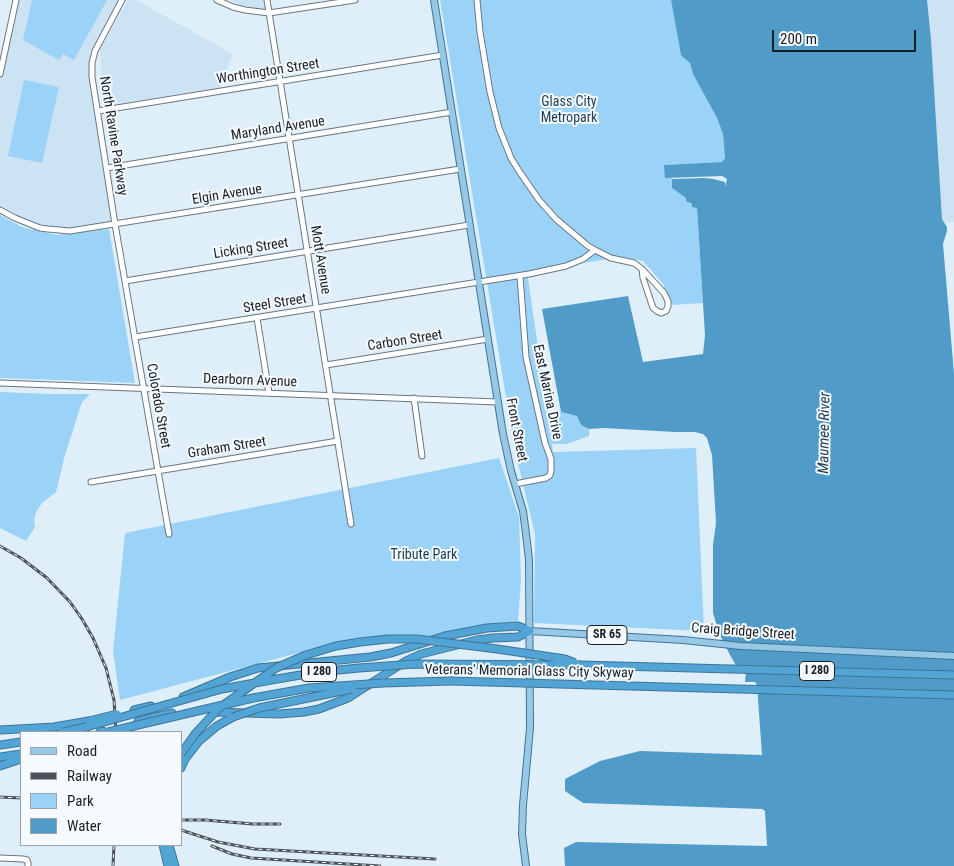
<!DOCTYPE html>
<style>
body{margin:0}
#map{position:relative;width:954px;height:866px;overflow:hidden;background:#dfeffa;font-family:"Roboto Condensed",sans-serif}
canvas{display:block}
.legend{position:absolute;left:20px;top:731px;width:162px;height:115px;box-sizing:border-box;background:#f4faff;border:1px solid #9ca2a7;margin:0;padding:6px 9px;list-style:none;font-size:15px;color:#191f23}
.legend li{display:flex;align-items:center;gap:10px;height:25px}
.legend b{width:25px;border:1px solid #9ca2a7}
.scale{position:absolute;left:772px;top:30px;width:144px;height:22px;box-sizing:border-box;border:2px solid #191f23;border-top:0;padding-left:6px;font-size:15px;line-height:18px;white-space:nowrap;color:#191f23;-webkit-text-stroke:4px #f4faff;paint-order:stroke}
</style>
<div id="map">
<canvas width="954" height="866"></canvas>
<ul class="legend">
<li><b style="height:6px;background:#97c8e6"></b>Road</li>
<li><b style="height:6px;background:#4c545a"></b>Railway</li>
<li><b style="height:14px;background:#9ad3f7"></b>Park</li>
<li><b style="height:14px;background:#509bc8"></b>Water</li>
</ul>
<div class="scale">200 m</div>
</div>
<script>
const g = document.querySelector('canvas').getContext('2d');
g.lineJoin = 'round';
function fill(path, color) { g.fillStyle = color; g.fill(path, 'evenodd'); }
const toPath = rows => new Path2D(rows.map(r => 'M' + r).join(''));
function strokePath(path, color, width, dash) { g.strokeStyle = color; g.lineWidth = width; g.lineCap = dash ? 'butt' : 'round'; g.setLineDash(dash || []); g.stroke(path); }
function label(font, color, halo, rows, align = 'center') {
  g.font = font + ' "Roboto Condensed",sans-serif'; g.lineWidth = 4; g.setLineDash([]); g.textBaseline = 'middle'; g.strokeStyle = halo; g.fillStyle = color; for (const [text, x, y, turn = 0] of rows) {
    g.save(); g.translate(x, y); g.rotate((+turn || 0) * Math.PI / 180); g.textAlign = isNaN(turn) ? turn : align; if (halo) g.strokeText(text, 0, 0); g.fillText(text, 0, 0); g.restore();
  }
}
fill(toPath([
 [16,0,118,0,91,51,89,77,115,224,70,231,48,229,0,210,0,74],
 [128,0,136,0,233,54,220,87,103,106,100,50],
 [230,0,264,0,266,10,240,5],
 [927,0,954,0,954,222,944,222,942,219,931,39]
]), '#cce3f3');
fill(toPath([
 [32,0,107,0,74,60,63,54,59,60,23,40],
 [440,0,671,0,681,54,684,58,690,63,693,74,717,118,723,134,725,158,722,162,665,165,665,178,672,178,672,188,686,198,686,201,697,208,703,303,672,305,670,297,664,290,664,285,643,261,634,259,621,257,527,272,548,415,561,412,577,416,581,425,589,429,589,436,567,444,552,444,553,452,696,448,704,631,534,623,535,534,515,451],
 [24,80,59,87,42,163,8,156],
 [0,215,22,227,57,235,109,229,135,383,0,378],
 [0,392,48,394,90,394,82,402,65,455,56,492,42,503,36,512,34,520,35,527,26,541,0,528],
 [499,458,519,517,521,579,518,621,454,630,427,638,355,638,120,700,113,651,125,533]
]), '#9ad3f7');
fill(toPath([
 [671,0,927,0,931,39,942,219,947,227,947,231,943,244,954,374,954,866,565,866,564,848,576,842,767,846,765,811,762,809,583,803,565,791,565,779,600,761,640,751,762,755,757,685,755,682,745,682,746,672,738,669,730,655,719,633,713,613,713,545,716,523,712,455,707,438,703,434,695,432,675,432,604,428,589,429,581,425,577,416,561,412,542,309,628,296,643,362,703,354,705,335,697,208,692,207,692,204,686,201,686,198,672,188,672,179,704,178,713,179,725,182,725,187,727,179,722,176,665,178,664,165,722,162,725,158,723,134,717,118,693,74,690,63,684,58,681,55]
]), '#509bc8');
const minor = toPath([
 [122,0,95,51,92,63,92,77,115,224,169,534],
 [217,0,233,7,245,10,269,13,355,0],
 [267,0,351,524],
 [477,0,480,32,490,92,499,128,511,158,519,171,539,200,556,219,588,246,595,250],
 [0,74,16,0],
 [98,111,443,55],
 [107,168,452,112],
 [0,210,15,218,40,228,48,229,70,231,460,169],
 [125,281,469,225],
 [257,318,269,393],
 [135,337,529,274,566,266,583,259,595,250,611,258,634,263,642,269,664,293,668,301,668,306,666,311,661,313,657,311,653,308,643,278,642,269],
 [326,365,488,339],
 [0,383,498,402],
 [414,398,422,456],
 [91,482,338,441],
 [515,484,546,478,550,475,551,471,551,459,545,443,526,357,520,276],
 [0,858,23,859,27,860,28,863,28,866]
]);
const major = toPath([
 [434,0,503,434,511,471,523,511,527,542,529,560,530,728,523,805,522,834,526,866],
 [530,631,683,640,741,646,954,656]
]);
const highway = toPath([
 [581,665,954,675],
 [383,683,451,681],
 [183,697,230,677,258,668,370,657,391,653,445,636,487,628,518,626,530,631],
 [134,710,151,706],
 [213,712,279,714,304,712,319,709,348,698,406,661,421,654,477,640,493,638,518,637,530,631],
 [138,721,172,713],
 [0,730,54,727,89,721],
 [100,732,103,731],
 [0,745,21,742],
 [0,757,21,754],
 [0,766,21,759],
 [181,768,185,759,199,741,217,726,233,717],
 [163,845,168,866],
 [169,845,175,866]
]);
strokePath(minor, '#68767f', 7);
strokePath(major, '#3e7597', 8);
strokePath(highway, '#3e7597', 9);
strokePath(minor, '#fff', 5);
strokePath(major, '#97c8e6', 6);
strokePath(highway, '#52a4d5', 7);
const rail = toPath([
 [0,546,21,558,47,578,70,602,82,619,93,638,106,668,114,700,116,732],
 [0,797,21,798],
 [181,820,205,820,253,824,280,824],
 [181,830,218,842,255,849,435,859],
 [212,846,232,854,251,858,380,866],
 [113,866,114,845]
]);
strokePath(rail, '#4c545a', 3);
strokePath(rail, '#f4faff', 1, [4]);
const highwayBridge = toPath([
 [451,681,954,695],
 [233,717,259,708,352,689],
 [89,721,117,714],
 [64,732,90,726,222,689,271,680,318,672,359,668,415,664,581,665],
 [108,732,253,698,309,688,383,683],
 [181,754,195,734,219,708,276,668,306,655,336,646,360,642,388,639,417,639,497,649,565,659,575,663]
]);
strokePath(highwayBridge, '#3e7597', 9, []);
strokePath(highwayBridge, '#52a4d5', 7);
for (const [x, y, w] of [
 [607,635,40],
 [817,671,35],
 [319,672,35]
]) { const box = new Path2D(); box.roundRect(x - w / 2, y - 9.5, w, 19, 4); g.fillStyle = '#f4faff'; g.fill(box); strokePath(box, '#191f23', 1); }
label('bold 12px', '#191f23', null, [
 ["SR 65",607,635],
 ["I 280",817,671],
 ["I 280",319,672]
]);
label('14px', '#191f23', '#f4faff', [
 ["Worthington Street",268,72,-9],
 ["Maryland Avenue",278,129,-9],
 ["North Ravine Parkway",113,136,81],
 ["Elgin Avenue",227,195,-9],
 ["Licking Street",251,249,-9],
 ["Mott Avenue",320,260,81],
 ["Steel Street",275,304,-9],
 ["Carbon Street",405,341,-9],
 ["Dearborn Avenue",250,381,2],
 ["East Marina Drive",547,392,78],
 ["Colorado Street",158,406,80],
 ["Front Street",516,430,79],
 ["Graham Street",227,448,-9],
 ["Craig Bridge Street",743,632,4],
 ["Veterans' Memorial Glass City Skyway",529,672,1]
]);
label('14px', '#1c3d51', '#f4faff', [
 ["Glass City",569,102],
 ["Metropark",569,118],
 ["Tribute Park",424,555]
]);
label('italic 15px', '#1a3b4f', '#f4faff', [
 ["Maumee River",825,433,-89]
]);
</script>
